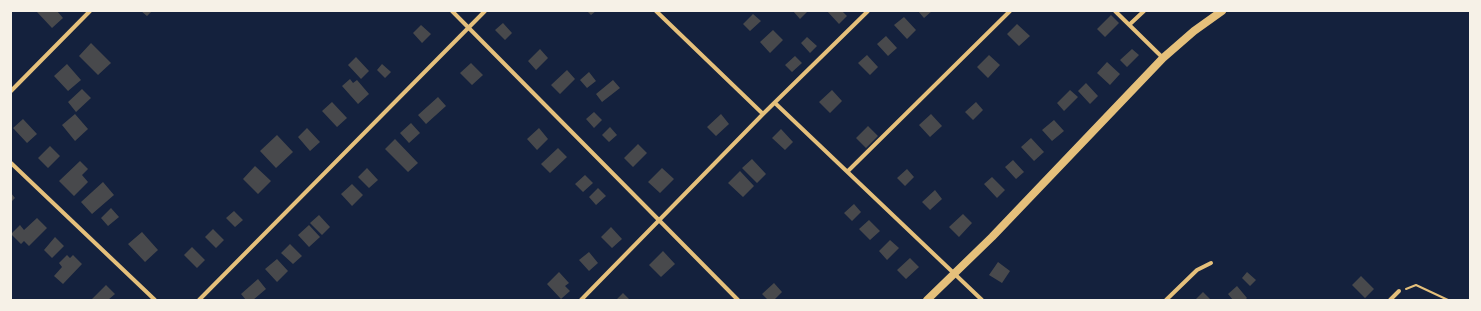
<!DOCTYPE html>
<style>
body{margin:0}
#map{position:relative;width:1481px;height:311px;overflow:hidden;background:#14213d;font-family:"Times New Roman",serif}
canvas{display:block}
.frame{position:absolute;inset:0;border:12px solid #f6f1e7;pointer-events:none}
</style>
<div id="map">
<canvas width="1481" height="311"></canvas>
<div class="frame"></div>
</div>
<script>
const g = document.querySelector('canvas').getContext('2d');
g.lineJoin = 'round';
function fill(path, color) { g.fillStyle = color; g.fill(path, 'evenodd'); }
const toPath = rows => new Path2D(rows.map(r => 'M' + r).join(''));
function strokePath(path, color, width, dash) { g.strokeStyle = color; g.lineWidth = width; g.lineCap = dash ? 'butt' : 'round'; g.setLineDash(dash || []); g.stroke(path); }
fill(toPath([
 [38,11,57,11,63,18,52,28,37,12],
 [141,11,152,11,147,16],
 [587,11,596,11,591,15],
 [793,11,808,11,800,19],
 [827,11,842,11,847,16,839,24],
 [918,11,932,11,924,18],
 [753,14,761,21,750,31,743,24],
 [1111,15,1119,23,1105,37,1097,29],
 [904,17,916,30,907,39,894,25],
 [503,23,512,33,505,40,495,30],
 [1017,24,1030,36,1019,46,1007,34],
 [421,25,431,34,422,43,413,33],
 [773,30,783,40,770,53,760,42],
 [886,36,897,48,888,56,877,44],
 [807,37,817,46,810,53,801,43],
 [91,43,111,63,98,75,79,56],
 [540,49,548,58,536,70,528,61],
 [1132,49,1139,55,1127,67,1120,60],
 [867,55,878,67,870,75,858,63],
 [989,55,1000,65,988,78,977,67],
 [795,56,802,63,792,72,785,65],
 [356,57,369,71,361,79,348,65],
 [1107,62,1120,74,1110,85,1097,73],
 [471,63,483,75,472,85,460,73],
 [67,64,81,80,68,91,54,76],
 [382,64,391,72,385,78,377,70],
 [567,70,575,79,560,94,551,85],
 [589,72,596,81,587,88,580,80],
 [350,79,353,83,357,80,369,94,358,104,342,86],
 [613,80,620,88,602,102,596,94],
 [1086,83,1098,96,1090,104,1078,91],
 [82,89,91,98,76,112,68,102],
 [832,90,842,101,830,113,819,102],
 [1070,90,1078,97,1064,111,1057,103],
 [438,97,446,106,426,124,418,115],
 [332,102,347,118,337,127,322,111],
 [976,102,983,110,973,120,965,112],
 [594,112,602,120,594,128,586,119],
 [75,114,88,129,75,141,62,125],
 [721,114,729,124,716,136,707,127],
 [931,114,942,126,930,137,919,125],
 [23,119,37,134,27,143,13,128],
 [1054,120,1064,131,1052,141,1042,130],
 [411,123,420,133,409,143,400,133],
 [868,126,878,136,866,148,856,138],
 [610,127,617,135,609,142,602,135],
 [307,128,320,142,310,151,298,137],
 [539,128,548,139,537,150,527,139],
 [781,129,793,142,785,150,772,138],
 [277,135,293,152,276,168,260,151],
 [1031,138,1044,152,1034,161,1021,147],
 [395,139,418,163,408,172,385,149],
 [638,144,647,153,633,167,624,158],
 [50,146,60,156,48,168,38,158],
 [558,148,567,157,550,173,541,164],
 [752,159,766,174,757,183,742,168],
 [1013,160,1024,172,1016,179,1005,167],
 [80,161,88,169,82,175,88,182,74,196,59,181],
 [255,166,271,181,258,194,243,179],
 [367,168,378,180,369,188,358,177],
 [662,168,674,179,660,193,648,182],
 [907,169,914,177,905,186,897,178],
 [740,171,754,186,743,197,728,183],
 [585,175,593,183,583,192,575,184],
 [992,177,1005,190,997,198,984,184],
 [103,182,114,195,92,214,81,202],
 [352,184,363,195,352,206,341,194],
 [598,188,606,196,596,205,589,197],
 [935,190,942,199,930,210,922,202],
 [11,193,15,198,11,202],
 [854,204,861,212,852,221,844,213],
 [111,208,119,217,108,226,101,218],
 [234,211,243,220,235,227,226,218],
 [963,214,972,223,959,237,949,227],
 [319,215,330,227,322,235,310,223],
 [37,218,47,228,29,246,24,241,21,244,11,234,20,225,24,230],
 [869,220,880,231,870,240,859,229],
 [309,225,320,237,309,247,298,235],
 [611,227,622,239,612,248,601,237],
 [213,229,224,240,216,248,205,237],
 [142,232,158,250,145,262,128,244],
 [55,237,64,246,52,258,44,250],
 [890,240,899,248,887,260,879,251],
 [290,244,302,256,293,264,281,253],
 [192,247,205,260,197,268,184,255],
 [663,251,675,264,661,277,649,265],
 [589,252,598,263,589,271,579,260],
 [67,255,70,258,73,255,82,264,63,284,54,276,62,267,59,263],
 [910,258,919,267,906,279,897,270],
 [277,259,288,271,277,282,265,269],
 [998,262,1010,271,1002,283,989,275],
 [559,272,569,283,565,286,570,291,561,299,547,284],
 [1247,272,1256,280,1250,286,1242,278],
 [1361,276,1374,289,1365,298,1352,285],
 [258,279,266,289,253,300,246,300,241,294],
 [774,283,782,292,774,300,768,300,762,294],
 [106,285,115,294,108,300,91,300],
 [1237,286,1247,298,1245,300,1233,300,1228,294],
 [1203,292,1211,300,1195,300],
 [623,293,630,300,616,300]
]), '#48494c');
strokePath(toPath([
 [1406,289,1416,285,1448,300]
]), '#e5c07b', 2);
strokePath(toPath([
 [452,11,738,300],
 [656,11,763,114],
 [1115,11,1163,58],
 [1129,25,1144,11],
 [11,91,90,11],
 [775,103,982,300],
 [11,163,155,300],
 [848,171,1010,11],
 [199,300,485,11],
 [581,300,763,114,868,11],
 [1166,300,1197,270,1211,263],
 [1390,300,1399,291]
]), '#e5c07b', 4);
strokePath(toPath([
 [927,300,992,237,1163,58,1194,31,1222,11]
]), '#e5c07b', 8);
</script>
